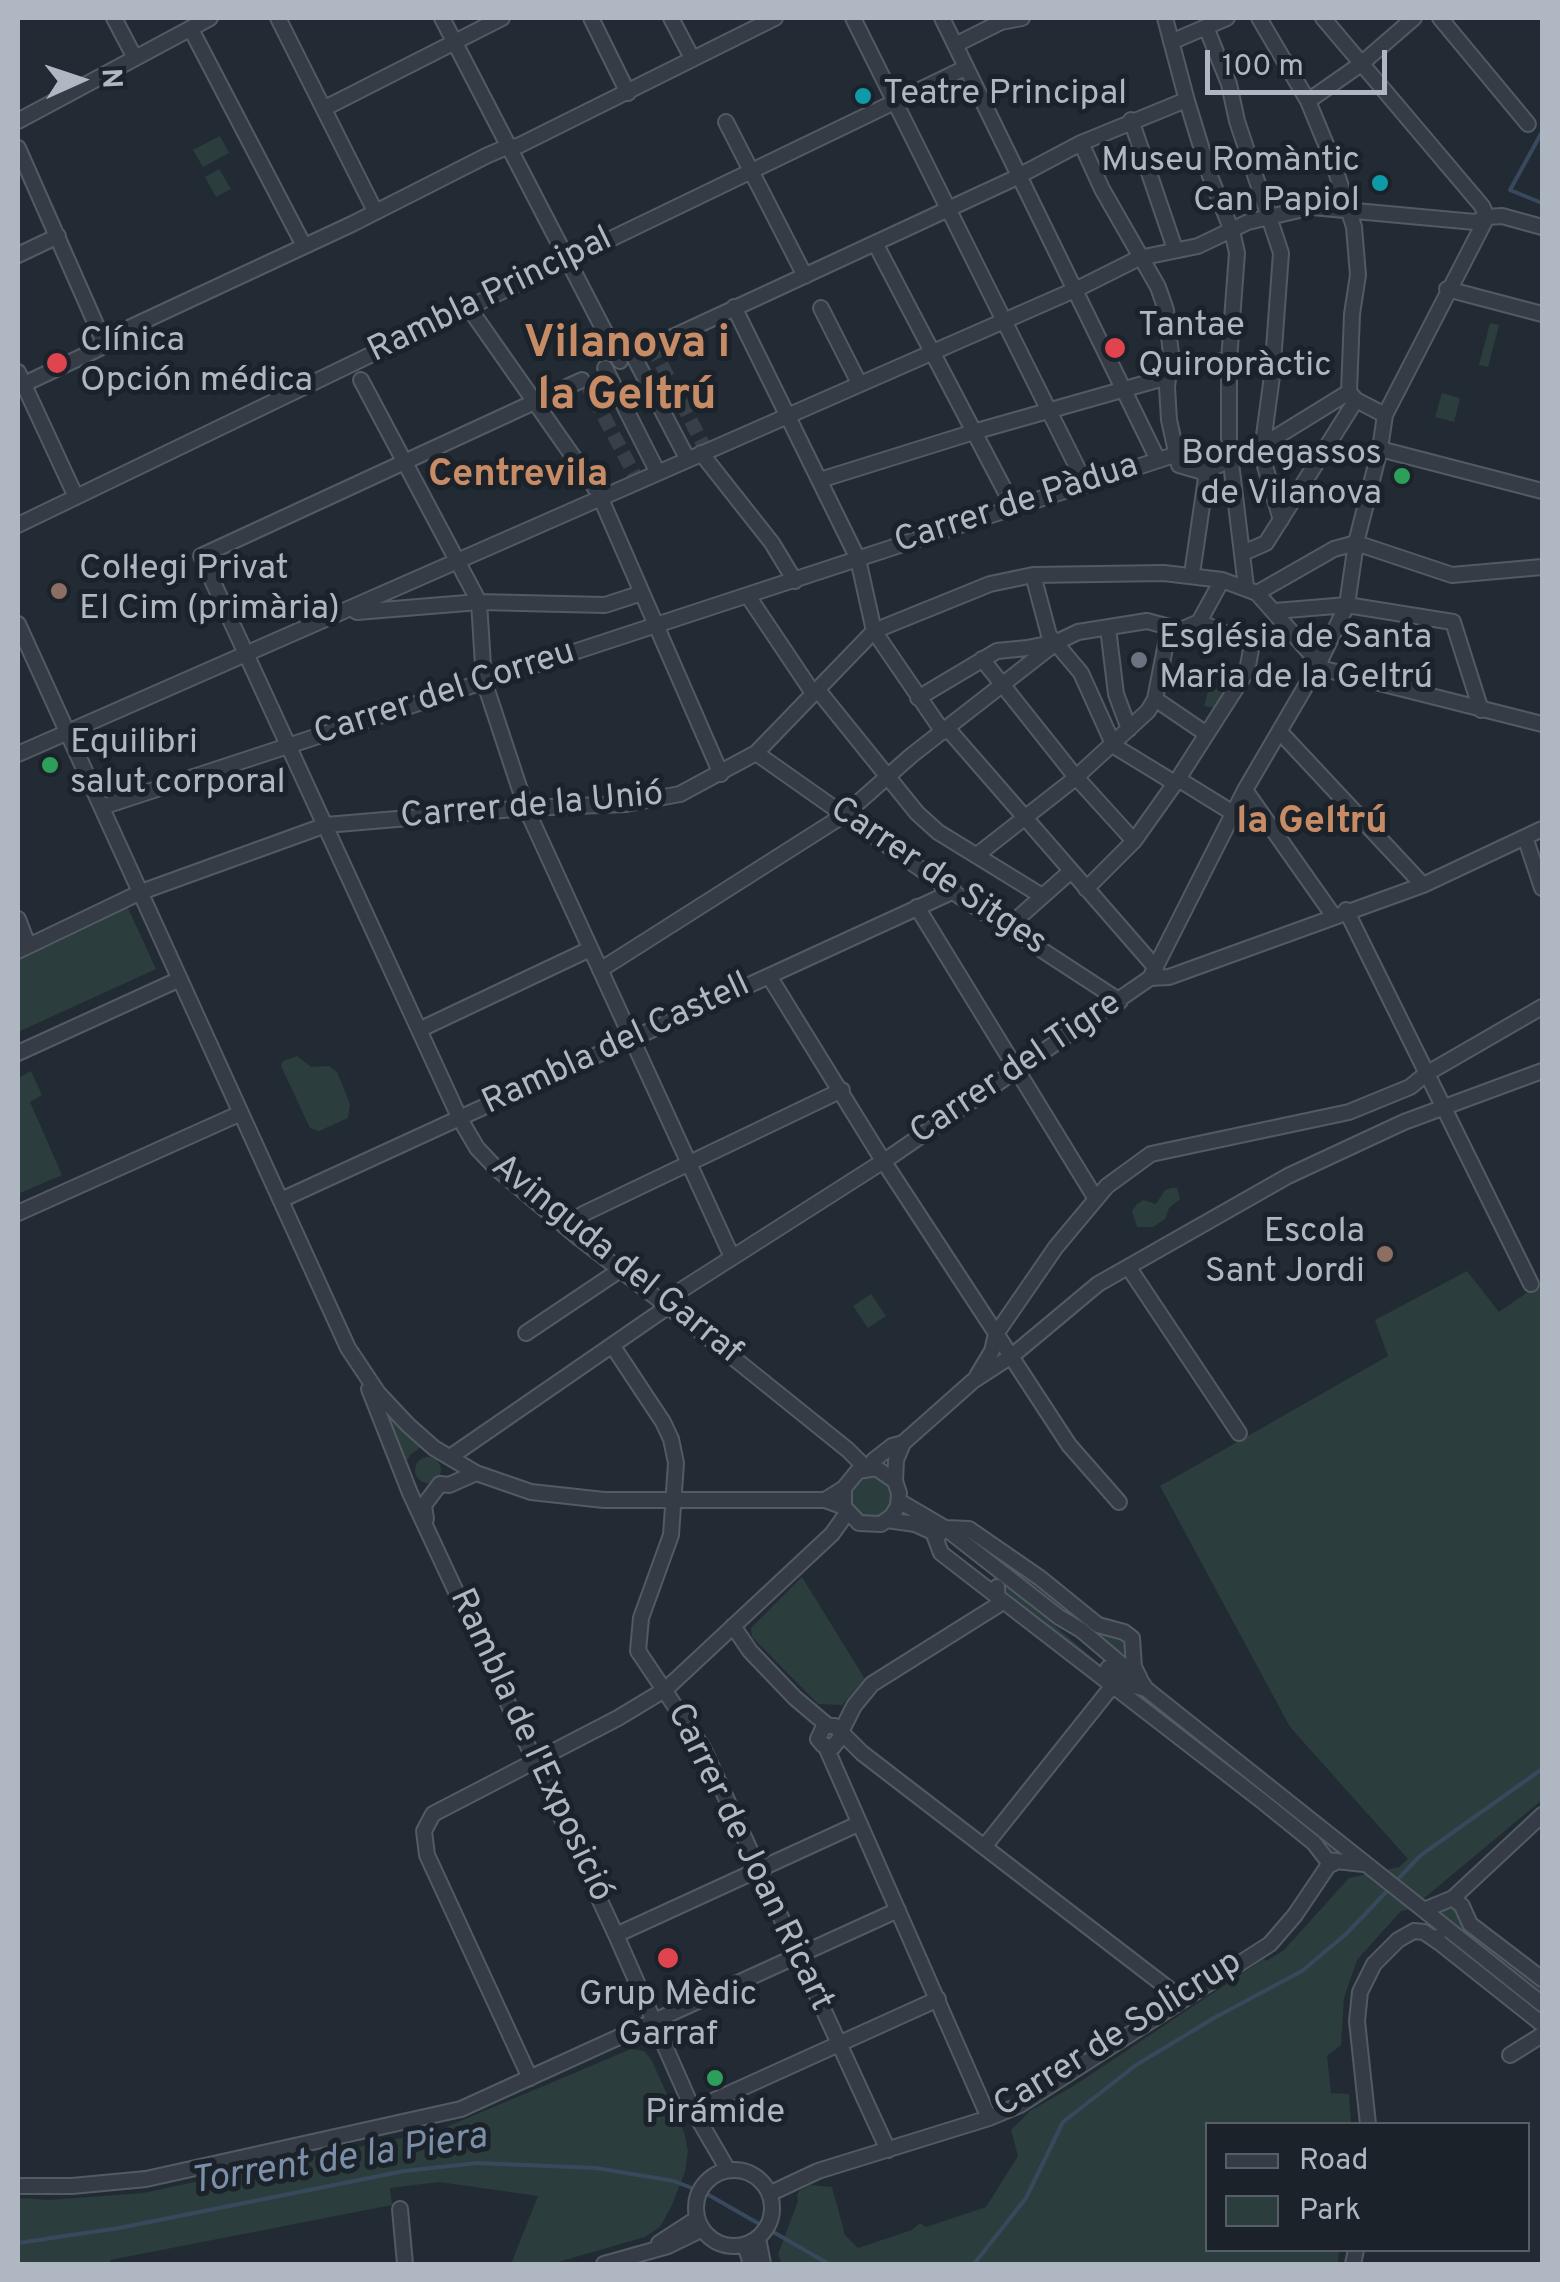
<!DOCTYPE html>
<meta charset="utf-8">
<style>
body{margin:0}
#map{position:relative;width:1560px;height:2282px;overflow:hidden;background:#222b34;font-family:Overpass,sans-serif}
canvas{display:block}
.frame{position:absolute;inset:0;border:20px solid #afb7c2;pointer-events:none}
.legend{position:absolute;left:1205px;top:2122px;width:325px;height:130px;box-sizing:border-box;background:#1b222a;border:2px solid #565e67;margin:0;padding:12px 18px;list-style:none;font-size:30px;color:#afb7c2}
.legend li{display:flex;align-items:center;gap:20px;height:50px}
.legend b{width:50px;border:2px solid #565e67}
.north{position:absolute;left:30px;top:30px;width:100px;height:100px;-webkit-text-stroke:8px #1b222a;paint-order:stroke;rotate:87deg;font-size:28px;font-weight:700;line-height:40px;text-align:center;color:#afb7c2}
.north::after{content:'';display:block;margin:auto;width:35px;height:45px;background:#afb7c2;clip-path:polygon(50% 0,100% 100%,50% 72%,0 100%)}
.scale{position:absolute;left:1205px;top:50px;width:182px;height:45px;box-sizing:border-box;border:5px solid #afb7c2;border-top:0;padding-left:12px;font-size:30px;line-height:35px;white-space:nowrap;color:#afb7c2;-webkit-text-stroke:8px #1b222a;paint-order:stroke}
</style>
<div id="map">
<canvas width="1560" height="2282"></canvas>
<div class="frame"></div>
<ul class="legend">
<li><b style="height:12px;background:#353c45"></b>Road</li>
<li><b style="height:28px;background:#2b3d3c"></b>Park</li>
</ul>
<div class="north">N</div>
<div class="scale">100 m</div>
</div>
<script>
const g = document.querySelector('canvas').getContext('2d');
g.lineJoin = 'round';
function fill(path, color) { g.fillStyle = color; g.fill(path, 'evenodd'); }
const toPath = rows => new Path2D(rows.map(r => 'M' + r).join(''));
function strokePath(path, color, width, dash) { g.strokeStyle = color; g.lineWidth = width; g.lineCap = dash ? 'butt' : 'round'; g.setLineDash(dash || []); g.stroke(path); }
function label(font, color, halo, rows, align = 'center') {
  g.font = font + ' Overpass,sans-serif'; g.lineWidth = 10; g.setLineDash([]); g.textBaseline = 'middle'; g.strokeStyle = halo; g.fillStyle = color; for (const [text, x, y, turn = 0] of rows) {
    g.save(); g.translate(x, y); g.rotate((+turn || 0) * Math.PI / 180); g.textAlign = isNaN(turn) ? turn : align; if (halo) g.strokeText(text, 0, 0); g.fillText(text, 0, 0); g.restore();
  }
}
fill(toPath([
 [220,136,229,153,203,167,193,150],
 [219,169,231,189,216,197,205,177],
 [1490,323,1499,325,1488,367,1479,365],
 [1442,393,1460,398,1454,422,1435,417],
 [1212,677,1234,683,1216,708,1204,706],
 [128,908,156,969,18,1032,18,961],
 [297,1056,311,1067,329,1066,337,1072,350,1104,348,1118,319,1131,310,1128,281,1066,283,1061],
 [31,1071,42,1095,30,1102,62,1175,18,1194,18,1078],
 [1172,1188,1177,1188,1180,1199,1169,1208,1165,1219,1153,1227,1137,1227,1132,1211,1137,1204,1143,1200,1156,1204,1165,1190],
 [1467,1271,1499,1312,1542,1282,1542,1800,1411,1909,1401,1911,1357,1960,1344,1998,1341,2045,1327,2056,1331,2093,1349,2094,1351,2124,1208,2124,1208,2250,1339,2250,1338,2264,782,2264,778,2254,798,2201,797,2196,799,2191,811,2185,832,2187,845,2235,858,2248,912,2230,920,2223,926,2227,986,2207,1018,2156,1011,2130,1030,2111,1075,2085,1264,1959,1266,1961,1283,1951,1349,1878,1399,1867,1408,1859,1290,1727,1160,1486,1388,1356,1375,1320],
 [871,1294,886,1316,868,1328,853,1306],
 [384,1409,423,1446,411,1454,406,1462],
 '415 1470a13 13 0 1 1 26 0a13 13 0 1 1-26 0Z',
 '850 1497a21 21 0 1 1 42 0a21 21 0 1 1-42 0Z',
 [962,1533,1122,1636,1129,1646,1125,1653,1119,1654],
 [802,1577,865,1679,842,1705,818,1704,752,1637,751,1628],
 [999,1578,1116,1678,1148,1698,1351,1858,1329,1857,1001,1591],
 [1446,1906,1453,1907,1542,1984,1542,1995,1440,1914],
 [631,2049,644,2051,651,2059,684,2132,688,2151,685,2172,671,2207,660,2227,645,2237,551,2264,511,2264,538,2196,439,2182,390,2188,392,2205,110,2260,111,2264,21,2264,18,2262,18,2198,49,2200,143,2193,439,2130]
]), '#2b3d3c');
strokePath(toPath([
 [1542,132,1510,190,1542,203],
 [1396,1881,1421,1855,1542,1769],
 [18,2243,119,2228,404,2171,477,2163,596,2168,674,2181,707,2194,829,2264],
 [974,2264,1026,2198,1063,2122,1136,2065,1214,2018,1302,1971,1346,1934,1390,1888]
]), '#39495d', 4);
strokePath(toPath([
 [652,346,706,450],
 [584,379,638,481]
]), '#374049', 14, [14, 7]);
const minor = toPath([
 [114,18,135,58],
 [278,18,373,207],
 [442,18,620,361],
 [591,18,628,93],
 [671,18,692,58],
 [853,18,1086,485],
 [942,18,1158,460],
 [1165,18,1187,101,1210,176,1232,231,1237,253,1229,360,1229,439],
 [1259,18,1308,101,1332,159,1354,227,1358,275,1352,314,1349,392],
 [1440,18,1528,124],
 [1206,27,1229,84,1237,121,1281,253,1272,376,1263,443],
 [194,35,301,240],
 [1171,42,1227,18],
 [955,45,1001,22,1022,18],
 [1308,101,1361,64,1414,18],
 [325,108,502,18],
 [1131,120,1175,249],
 [18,121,210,18],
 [726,122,805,276],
 [1081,143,1102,189,1158,287,1166,310,1171,354,1167,387,1169,420,1179,465,1203,472,1228,461,1268,442,1349,392,1356,400,1385,415],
 [18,148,105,345],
 [875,243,1014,508],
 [18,255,58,236],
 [1447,289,1542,314],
 [734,307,858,559,874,631,943,732],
 [469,308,598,492,721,774],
 [821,308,859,383],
 [651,347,1013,179,1081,143,1186,100],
 [633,355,687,458],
 [605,368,657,471],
 [18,372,76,497],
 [361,380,479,602,484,681,526,808,732,1257],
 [582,380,201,556,460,1119,477,1148,496,1168,579,1238,715,1343,848,1450,866,1468],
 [18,387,100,348,131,327,352,224,488,155,507,147,518,146,775,18],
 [1229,446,1246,587],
 [1259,446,1281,520],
 [1380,449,1542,491],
 [701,453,772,543,795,581],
 [820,480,977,431,1164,378,1181,367,1229,360],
 [18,525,965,68],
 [1356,543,1452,575,1542,567],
 [1243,553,1266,543,1356,400],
 [1193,567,1206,478,1203,472],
 [1033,575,1049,635,1081,673,1114,746,1173,782],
 [1257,593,1334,549,1356,543],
 [748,596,813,693],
 [351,608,357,612,479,602,605,605,642,593],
 [1275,611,1347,605,1453,622,1481,710],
 [18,624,348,1348,378,1393,408,1425,434,1448,476,1473,531,1492,604,1500,825,1500,844,1507],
 [1108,628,1116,694,1129,729],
 [982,659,1075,776,1134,841],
 [817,689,917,813,938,832,1042,896],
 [918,698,997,651,1027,648,1057,642,1078,632,1147,621,1181,630,1199,622,1222,580],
 [1155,699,1205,733],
 [947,728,1156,968],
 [1280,732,1423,885],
 [756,753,959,896,1120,1001],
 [18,754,1079,288,1139,258,1198,246,1248,222,1312,207,1475,222,1487,217,1502,216,1542,227],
 [1178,779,1233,813],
 [1245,790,1333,915],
 [102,807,1177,454],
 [1525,837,1542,888],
 [977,855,1073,780,1148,711,1155,699,1169,628],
 [1086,889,1134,841,1178,779,1247,671,1252,644,1199,622],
 [917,907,1096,1199],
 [1346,910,1531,1284],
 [18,919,28,945],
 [1009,926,1071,871],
 [18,951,141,892,326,825,526,808,626,804,680,794,756,753,874,631,990,584,1033,575,1164,573,1222,580,1257,593,1324,669,1542,724],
 [600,970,844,815,912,755,1057,642],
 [769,976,882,1159,1069,1445,1119,1502],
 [1150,978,1169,977,1423,885,1542,829],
 [421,1029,590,949],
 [18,1053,180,979],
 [281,1200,954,891],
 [18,1213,241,1113],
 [569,1229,583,1214,842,1090],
 [1129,1268,1239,1433],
 [661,1303,893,1155,1150,978,1245,790,1318,665,1347,605,1356,543,1380,449,1385,415,1487,217,1482,206,1323,18],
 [526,1333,620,1270],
 [612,1345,663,1422,671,1439,676,1463,671,1535,641,1618,638,1651,703,1748,888,2150],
 [977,1376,992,1351,996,1334,1056,1247,1107,1186,1151,1154,1349,1112,1410,1087,1426,1074,1542,1007],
 [369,1389,410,1493,616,1935,693,2110,728,2170],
 [450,1457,666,1308],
 [869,1468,874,1460,892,1446,903,1443,973,1381,1013,1355,1098,1284,1288,1176,1404,1122,1542,1071],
 [895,1481,896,1460,903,1443],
 [825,1500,844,1488,858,1471,876,1468,895,1481,899,1493,898,1506,892,1516,881,1524,859,1523,844,1507,844,1488],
 [899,1501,945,1528,1059,1617,1081,1630,1140,1680,1146,1689,1542,2004],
 [426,1519,424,1505,440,1484,449,1485,476,1473],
 [887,1520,915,1524,939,1535],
 [946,1528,969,1529,1040,1578,1098,1625,1124,1632,1132,1638,1134,1667,1140,1679],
 [933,1532,941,1553,1262,1801,1314,1843,1327,1860,1364,1864],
 [733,1626,750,1651,795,1698,827,1725],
 [1108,1668,1131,1685,1146,1689],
 [841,1732,854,1706,872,1684,998,1605,997,1587],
 [842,1735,833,1747,823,1745,818,1739,824,1726,835,1726,862,1753,1182,1999],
 [826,1747,989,2118],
 [984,1847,1114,1684],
 [1453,1898,1462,1906,1470,1924,1542,1979],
 [1424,1910,1453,1898,1542,1815],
 [616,1935,858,1824],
 [1437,1937,1440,1943,1542,2024],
 [1510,2055,1542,2035],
 [530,2078,427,1855,424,1831,433,1814,618,1718,666,1689,832,1534,847,1513],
 [693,2110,938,1999],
 [1368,2124,1357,2021,1360,1992,1374,1964,1398,1940,1414,1931,1424,1932,1440,1943],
 '696 2208a38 38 0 1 1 76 0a38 38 0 1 1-76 0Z',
 [18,2186,72,2186,146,2179,461,2109,898,1910],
 [769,2194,818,2171,989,2118,1020,2105,1270,1944,1295,1915,1328,1866,1334,1863],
 [400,2209,405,2264],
 [758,2238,763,2264],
 [659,2243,696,2219],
 [745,2245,751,2264],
 [604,2264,668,2246,701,2230],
 [1353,2264,1356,2250]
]);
strokePath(minor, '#525a63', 18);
strokePath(minor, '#353c45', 14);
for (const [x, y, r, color] of [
 [863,96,10,"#0f9aa8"],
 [1380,183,10,"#0f9aa8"],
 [1115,348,12,"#e0444e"],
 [57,363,12,"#e0444e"],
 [1402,476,10,"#2e9e5b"],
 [59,591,10,"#8d6e63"],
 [1139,660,10,"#6b7280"],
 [50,765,10,"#2e9e5b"],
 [1385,1254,10,"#8d6e63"],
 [668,1958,12,"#e0444e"],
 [715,2078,10,"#2e9e5b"]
]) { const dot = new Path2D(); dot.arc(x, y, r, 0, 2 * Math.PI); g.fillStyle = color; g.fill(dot); strokePath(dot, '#1b222a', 4); }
label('35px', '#afb7c2', '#1b222a', [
 ["Teatre Principal",883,96],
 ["Museu Romàntic",1360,163,"right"],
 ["Can Papiol",1360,203,"right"],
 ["Tantae",1138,328],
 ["Quiropràctic",1138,368],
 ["Clínica",80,343],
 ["Opción médica",80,383],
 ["Bordegassos",1382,456,"right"],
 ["de Vilanova",1382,496,"right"],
 ["Col·legi Privat",79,571],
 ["El Cim (primària)",79,611],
 ["Església de Santa",1159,640],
 ["Maria de la Geltrú",1159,680],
 ["Equilibri",70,745],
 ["salut corporal",70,785],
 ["Escola",1365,1234,"right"],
 ["Sant Jordi",1365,1274,"right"],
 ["Grup Mèdic",668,1997,"center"],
 ["Garraf",668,2037,"center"],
 ["Pirámide",715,2115,"center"]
], 'left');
label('35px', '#afb7c2', '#1b222a', [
 ["Rambla Principal",491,297,-26],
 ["Carrer de Pàdua",1017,506,-18],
 ["Carrer del Correu",445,695,-18],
 ["Carrer de la Unió",532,808,-5],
 ["Carrer de Sitges",937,878,34],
 ["Rambla del Castell",617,1046,-25],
 ["Carrer del Tigre",1017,1070,-34],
 ["Avinguda del Garraf",615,1261,39],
 ["Rambla de l'Exposició",529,1746,65],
 ["Carrer de Joan Ricart",748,1858,64],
 ["Carrer de Solicrup",1119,2036,-32]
]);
label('bold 38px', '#c78c65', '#1b222a', [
 ["Centrevila",518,477],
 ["la Geltrú",1312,824]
]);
label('italic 38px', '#7b8fa8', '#1b222a', [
 ["Torrent de la Piera",339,2162,-9]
]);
label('bold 45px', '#c78c65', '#1b222a', [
 ["Vilanova i",627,347],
 ["la Geltrú",627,399]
]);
</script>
